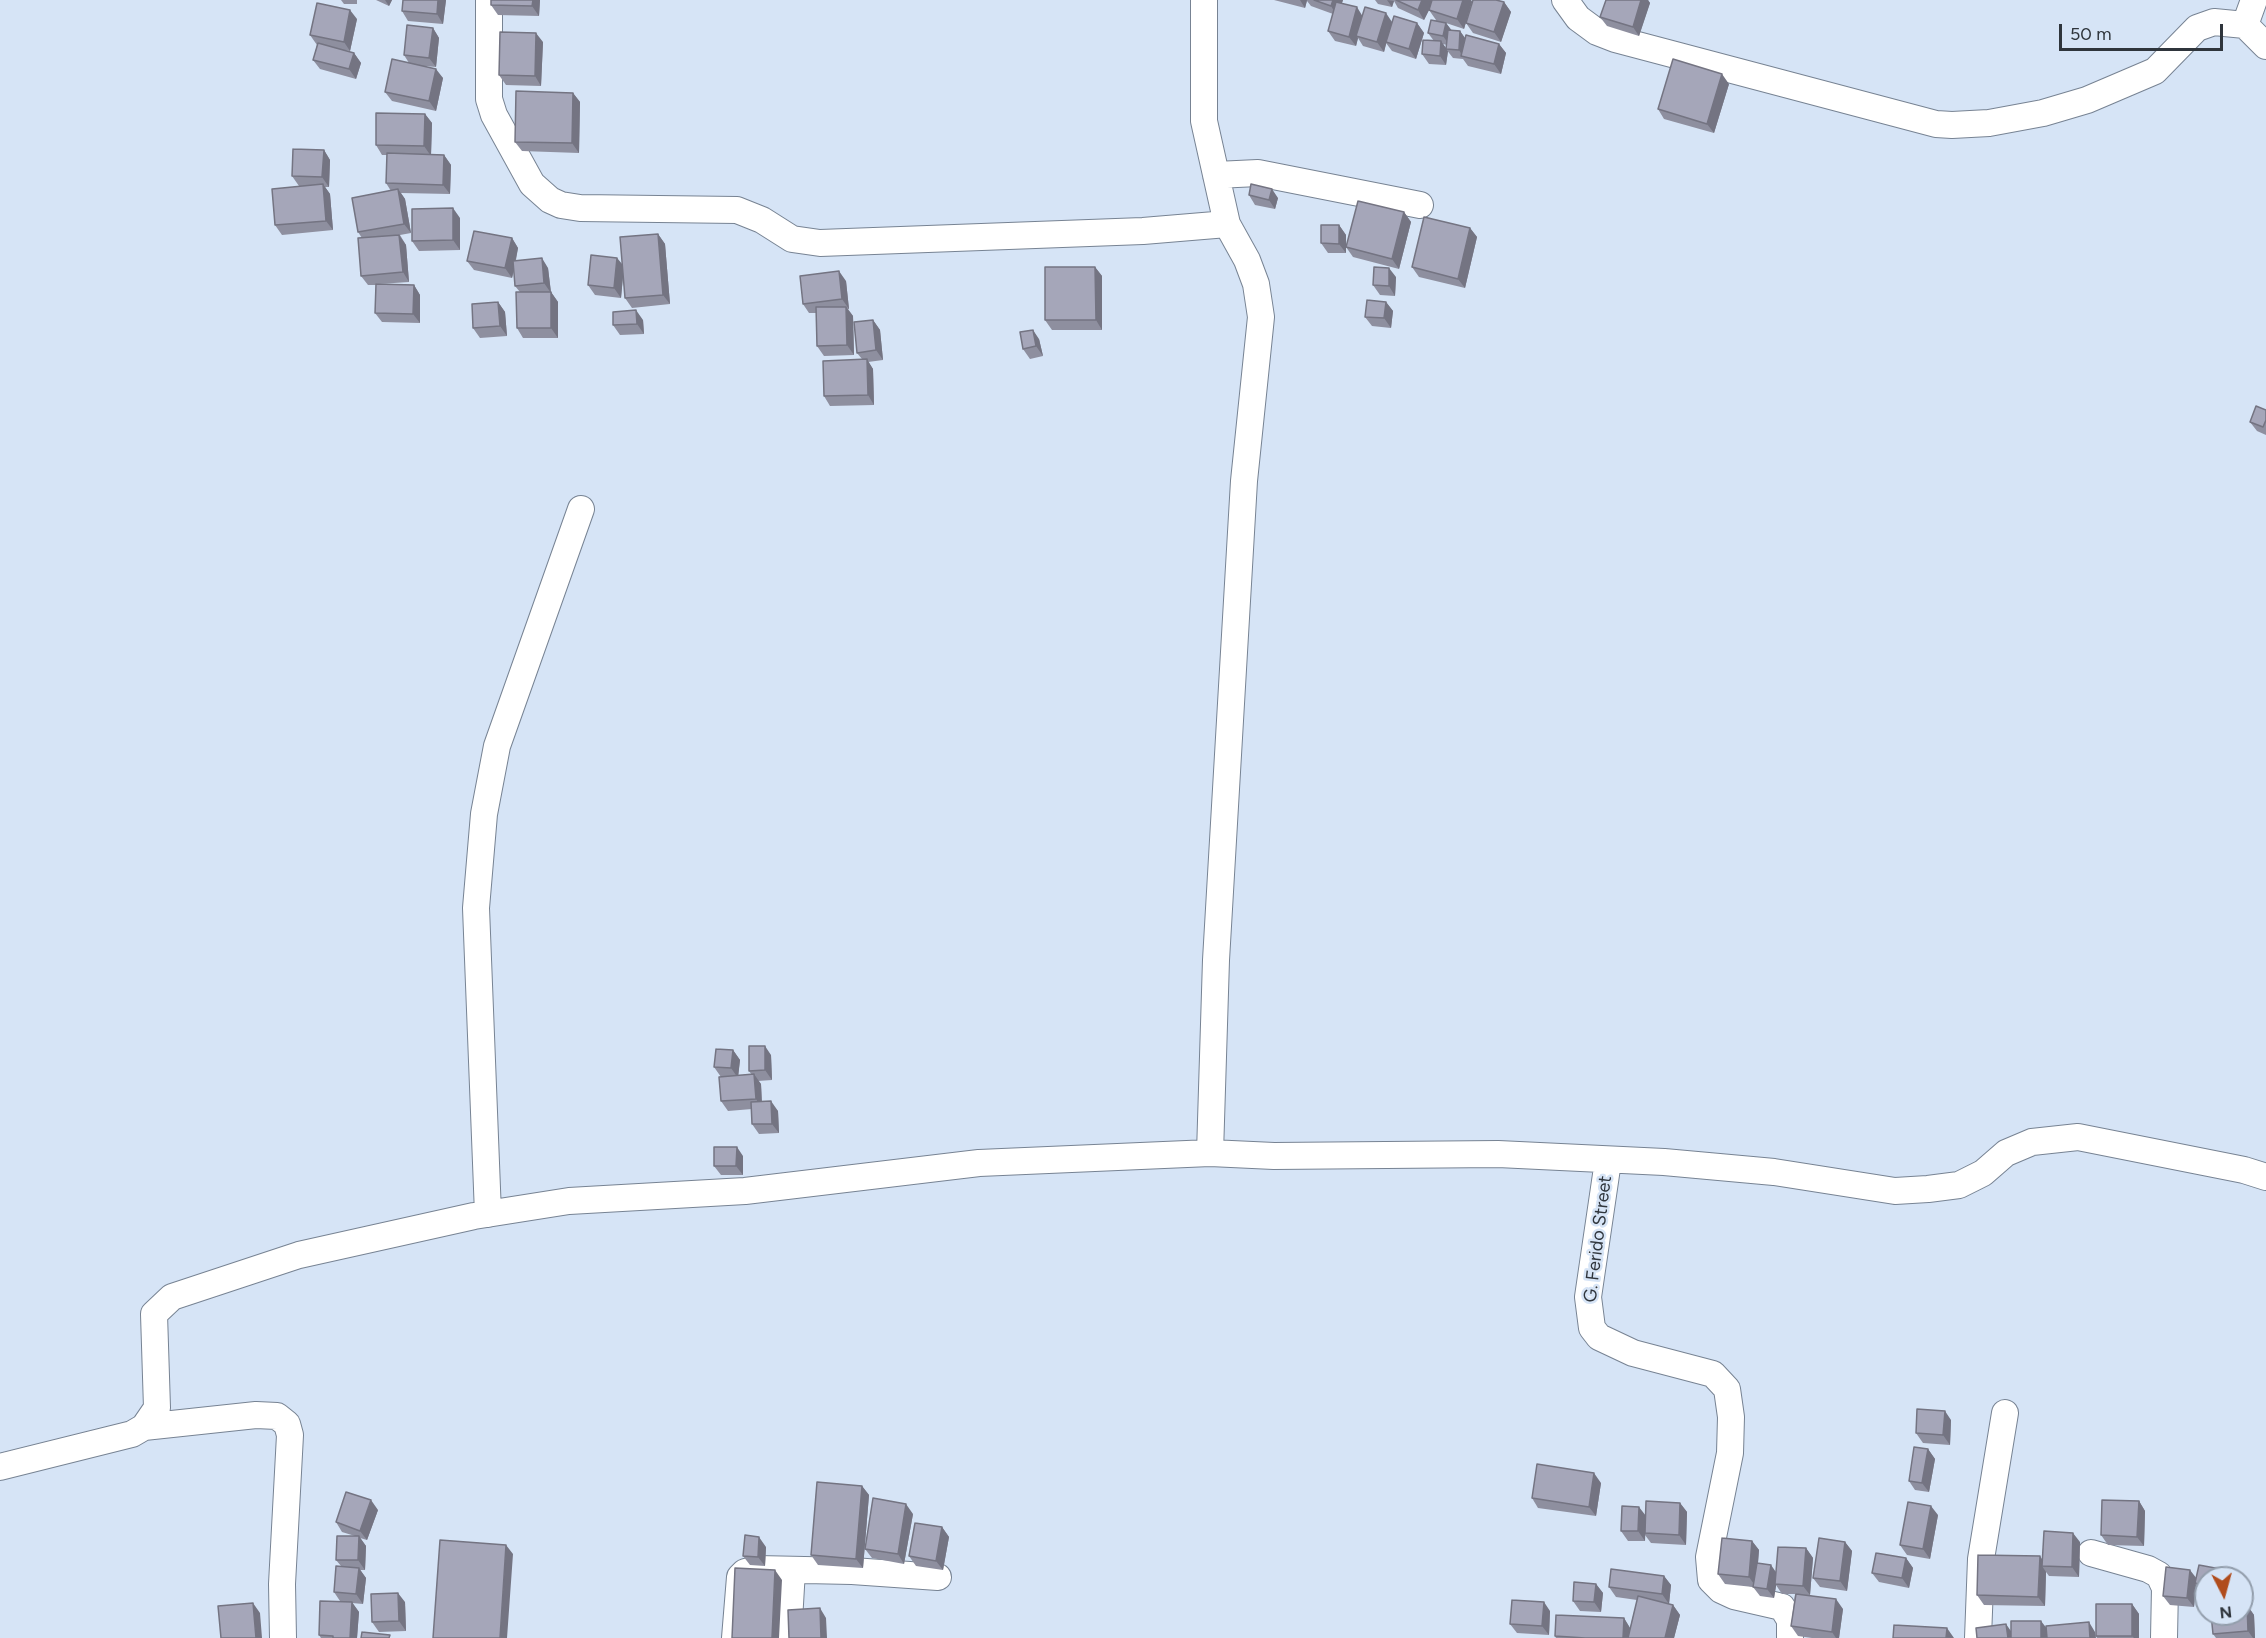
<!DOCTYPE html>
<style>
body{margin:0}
#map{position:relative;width:2266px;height:1638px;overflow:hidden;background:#d6e4f6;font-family:Figtree,sans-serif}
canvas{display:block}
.north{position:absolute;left:2194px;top:1566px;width:60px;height:60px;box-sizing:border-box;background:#d6e4f6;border:2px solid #939eac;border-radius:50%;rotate:174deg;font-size:16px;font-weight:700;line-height:24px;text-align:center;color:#2f353c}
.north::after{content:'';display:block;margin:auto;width:21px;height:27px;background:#b04c1c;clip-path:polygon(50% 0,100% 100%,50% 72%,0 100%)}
.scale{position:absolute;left:2059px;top:24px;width:164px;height:27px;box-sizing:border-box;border:3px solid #2f353c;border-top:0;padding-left:8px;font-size:18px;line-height:21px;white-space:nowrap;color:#2f353c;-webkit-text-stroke:4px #d6e4f6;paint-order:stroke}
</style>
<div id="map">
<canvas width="2266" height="1638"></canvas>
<div class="north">N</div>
<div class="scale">50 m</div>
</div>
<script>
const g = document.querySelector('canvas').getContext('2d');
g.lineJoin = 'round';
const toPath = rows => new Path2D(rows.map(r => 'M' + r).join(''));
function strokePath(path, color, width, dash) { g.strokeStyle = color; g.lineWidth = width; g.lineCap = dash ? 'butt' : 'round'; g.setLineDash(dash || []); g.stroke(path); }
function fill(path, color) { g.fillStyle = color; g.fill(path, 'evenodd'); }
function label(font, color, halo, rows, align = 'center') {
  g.font = font + ' Figtree,sans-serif'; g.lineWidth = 5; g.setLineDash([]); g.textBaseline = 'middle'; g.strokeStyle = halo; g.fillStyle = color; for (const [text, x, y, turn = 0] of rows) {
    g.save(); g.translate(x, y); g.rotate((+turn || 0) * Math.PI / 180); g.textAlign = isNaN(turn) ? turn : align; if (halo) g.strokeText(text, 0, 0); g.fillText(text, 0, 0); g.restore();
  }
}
const street = toPath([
 [489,0,489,99,494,115,532,184,550,200,561,205,580,208,737,210,762,220,792,239,820,243,1143,231,1227,224],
 [1204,0,1204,121,1227,224,1247,260,1256,284,1261,317,1244,481,1216,960,1210,1153],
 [1565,0,1578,18,1597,32,1615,39,1936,124,1952,125,1989,123,2043,113,2087,100,2155,71,2197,28,2214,22,2245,25,2266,46],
 [2245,25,2254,0],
 [1216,175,1258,173,1420,205],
 [1608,1161,1588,1297,1592,1328,1599,1337,1633,1353,1713,1374,1727,1389,1731,1417,1730,1453,1709,1557,1711,1580,1721,1590,1734,1596,1782,1607,1790,1620,1790,1638],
 [488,1214,476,908,484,814,497,746,581,509],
 [144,1427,256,1415,277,1416,287,1424,290,1435,282,1584,283,1638],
 [0,1467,132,1434,144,1427,157,1408,154,1314,172,1297,299,1255,474,1216,569,1201,745,1191,979,1163,1210,1153,1274,1156,1498,1154,1664,1162,1774,1172,1895,1191,1928,1189,1959,1185,1983,1173,2006,1153,2032,1142,2078,1137,2244,1170,2266,1177],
 [2091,1553,2148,1569,2159,1575,2165,1588,2164,1638],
 [735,1638,740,1577,745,1572,757,1569,852,1571,938,1577],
 [788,1638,792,1570],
 [1978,1638,1981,1559,2005,1413]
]);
strokePath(street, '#778393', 28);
strokePath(street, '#fff', 26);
fill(toPath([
 [341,0,357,0,357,4,344,4],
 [376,0,392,0,389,6],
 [446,0,443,24,408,21,402,11],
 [491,0,540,0,539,16,498,15,491,5],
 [1274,0,1343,0,1342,3,1362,16,1392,22,1417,23,1424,33,1416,59,1392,51,1386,43,1384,52,1363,46,1358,38,1356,46,1335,41,1328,31,1333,14,1311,6,1307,1,1305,8],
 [1375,0,1471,0,1472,2,1464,29,1446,23,1451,30,1460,31,1465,38,1499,44,1506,53,1501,74,1468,66,1463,59,1453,58,1446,49,1447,45,1443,44,1448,51,1446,65,1429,64,1422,54,1434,41,1428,33,1436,20,1429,10,1424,20,1398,8,1394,1,1392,7,1378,4],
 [1606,0,1648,0,1650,3,1639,36,1607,26,1600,17],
 [1504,2,1511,12,1501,42,1473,33,1466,23],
 [357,19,350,51,342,50,354,53,361,63,356,79,320,69,313,60,317,45,310,35],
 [433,28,439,38,436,67,425,66,443,78,436,111,392,101,385,92,409,63,404,55],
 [543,42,541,86,506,85,499,75],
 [1729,84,1714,133,1664,119,1658,109],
 [573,93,580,102,579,153,522,151,515,142],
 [425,114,432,123,431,154,444,155,451,165,450,194,401,193,405,199,411,233,400,235,406,245,409,282,379,284,414,285,420,295,420,323,382,322,375,313,376,285,368,285,361,276,362,238,358,232,391,191,386,183,387,155,382,155,376,145],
 [324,150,330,160,329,187,325,187,330,194,333,230,282,235,275,225,304,186,299,186,292,176],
 [1249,195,1278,198,1275,209,1255,205],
 [1404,212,1411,222,1399,269,1353,257,1346,247],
 [460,218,460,250,419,251,412,241],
 [1339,225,1346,235,1346,253,1328,253,1321,243],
 [1470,228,1477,237,1465,288,1419,277,1412,267],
 [658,234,665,244,670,304,632,308,625,298,623,275,621,298,595,295,588,285,617,258,623,265],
 [512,238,518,248,516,260,548,268,551,292,558,302,558,338,523,338,517,328,520,292,515,286,514,271,512,278,474,270,467,261],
 [1095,267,1102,276,1102,330,1052,330,1045,320],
 [1396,277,1395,296,1380,295,1373,285],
 [846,281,849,309,848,309,853,316,854,355,824,356,817,346,816,313,809,313,803,304],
 [498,302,505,312,507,336,480,338,473,328],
 [1386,302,1393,311,1391,328,1372,326,1365,317],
 [643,320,644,334,620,335,613,325],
 [873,320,880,330,883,360,868,362,873,369,874,405,830,406,824,396,862,359,857,353],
 [1039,339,1043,356,1030,359,1023,349],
 [2266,410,2266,435,2257,431,2250,422],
 [733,1050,740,1060,738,1076,752,1075,749,1071,771,1055,772,1080,758,1081,761,1084,762,1101,778,1111,779,1133,759,1134,752,1124,752,1109,728,1111,721,1101,721,1077,714,1067],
 [743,1156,743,1175,721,1175,714,1166],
 [1951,1420,1950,1445,1923,1443,1916,1433],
 [1928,1449,1935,1459,1929,1492,1915,1490,1909,1481],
 [1601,1483,1596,1516,1538,1508,1532,1498],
 [862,1486,869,1495,863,1568,818,1565,811,1555],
 [2139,1501,2145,1511,2144,1546,2108,1545,2101,1535],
 [1680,1503,1687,1512,1686,1545,1651,1543,1645,1535,1645,1541,1628,1541,1621,1531,1645,1515],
 [378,1510,367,1540,360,1538,366,1546,365,1570,360,1570,366,1578,363,1604,352,1603,359,1612,357,1638,321,1638,319,1635,340,1601,334,1592,341,1566,336,1560,355,1536,342,1532,336,1522],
 [913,1514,904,1564,872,1558,865,1549],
 [1938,1515,1930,1559,1907,1555,1900,1545],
 [942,1527,949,1537,943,1570,916,1566,909,1556],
 [1752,1541,1759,1550,1758,1563,1776,1573,1806,1548,1813,1558,1810,1595,1843,1609,1839,1638,1812,1638,1798,1636,1791,1626,1795,1594,1782,1594,1776,1585,1774,1598,1760,1596,1753,1587,1725,1584,1718,1574],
 [1845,1542,1852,1551,1847,1591,1820,1587,1813,1578],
 [2080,1542,2079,1577,2049,1576,2046,1572,2045,1606,1984,1605,1977,1595,2042,1560],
 [766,1547,765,1566,750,1565,743,1556],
 [1906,1558,1913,1568,1909,1588,1879,1582,1872,1573],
 [2226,1570,2231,1578,2206,1578,2206,1594,2202,1593,2196,1585,2194,1607,2170,1605,2163,1596,2196,1579],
 [1664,1576,1671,1585,1669,1604,1673,1605,1680,1615,1674,1638,1556,1638,1555,1636,1624,1618,1630,1628,1637,1600,1616,1597,1609,1587],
 [1596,1584,1603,1593,1601,1612,1580,1611,1573,1601],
 [405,1602,406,1631,379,1632,372,1622],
 [2132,1604,2139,1614,2139,1638,2097,1638,2096,1636],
 [2247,1605,2254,1615,2255,1638,2216,1638,2213,1634],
 [1550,1611,1549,1635,1517,1633,1510,1624]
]), '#8e8f9f');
fill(toPath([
 [385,0,392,0,389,6],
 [438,0,446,0,443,24,437,14],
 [533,0,540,0,539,16,532,6],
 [1300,0,1307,0,1305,8],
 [1333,0,1343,0,1337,16,1331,6],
 [1387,0,1394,1,1392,7],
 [1422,0,1434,0,1424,20,1418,10],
 [1463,0,1471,0,1472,2,1464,29,1457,19],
 [1641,0,1648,0,1650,3,1639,36,1633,27],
 [1504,2,1511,12,1501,42,1494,32],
 [1357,7,1363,17,1356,36,1358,38,1356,46,1349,37],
 [350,10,357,19,350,51,344,42],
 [1386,13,1392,22,1384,52,1377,42],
 [1417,23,1424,33,1416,59,1409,49],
 [1446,23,1453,32,1450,46,1443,36],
 [433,28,439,38,436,67,429,58],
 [1460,31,1467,41,1463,57,1459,50],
 [536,33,543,42,541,86,535,76],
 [1441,41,1448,51,1446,65,1440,56],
 [1499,44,1506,53,1501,74,1494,64],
 [354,53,361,63,356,79,349,69],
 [436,69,443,78,436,111,429,101],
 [1722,74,1729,84,1714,133,1707,124],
 [573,93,580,102,579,153,572,143],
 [425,114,432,123,431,156,424,146],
 [324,150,330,160,329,187,322,177],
 [444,155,451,165,450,194,443,185],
 [323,184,330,194,333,230,326,221],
 [398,189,405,199,411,233,404,224],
 [1272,189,1278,198,1275,209,1269,200],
 [453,208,460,218,460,250,453,240],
 [1404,212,1411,222,1399,269,1392,259],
 [1339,225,1346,235,1346,253,1339,244],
 [1470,228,1477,237,1465,288,1458,279],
 [658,234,665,244,670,304,663,295],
 [399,235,406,245,409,282,403,272],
 [512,238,518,248,512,278,505,268],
 [542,258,548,268,551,293,544,283],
 [617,258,624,267,621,298,614,288],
 [1095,267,1102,276,1102,330,1096,320],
 [1389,268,1396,277,1395,296,1389,286],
 [839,271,846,281,849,309,842,299],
 [414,285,420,295,420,323,413,314],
 [551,292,558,302,558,338,551,328],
 [498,302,505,312,507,336,500,326],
 [1386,302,1393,311,1391,328,1384,318],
 [846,307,853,316,854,355,847,345],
 [636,310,643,320,644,334,637,324],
 [873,320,880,330,883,360,876,350],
 [1033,330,1039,339,1043,356,1036,346],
 [867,359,873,369,874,405,868,395],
 [765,1046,771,1055,772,1080,765,1070],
 [733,1050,740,1060,738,1078,731,1068],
 [754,1074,761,1084,762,1109,756,1099],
 [771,1101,778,1111,779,1133,772,1124],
 [737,1147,743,1156,743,1175,736,1166],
 [1945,1411,1951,1420,1950,1445,1943,1435],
 [1928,1449,1935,1459,1929,1492,1922,1483],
 [1594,1473,1601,1483,1596,1516,1589,1507],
 [862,1486,869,1495,863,1568,856,1559],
 [371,1500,378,1510,367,1540,360,1531],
 [2139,1501,2145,1511,2144,1546,2137,1537],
 [1680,1503,1687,1512,1686,1545,1679,1535],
 [906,1504,913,1514,904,1564,898,1554],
 [1931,1506,1938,1515,1930,1559,1923,1549],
 [1639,1507,1646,1516,1645,1541,1638,1531],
 [942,1527,949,1537,943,1570,936,1561],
 [2073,1533,2080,1542,2079,1577,2072,1567],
 [359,1536,366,1546,365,1570,358,1560],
 [759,1537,766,1547,765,1566,758,1557],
 [1752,1541,1759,1550,1756,1587,1749,1577],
 [1845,1542,1852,1551,1847,1591,1840,1581],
 [506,1545,513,1554,507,1638,500,1638],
 [1806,1548,1813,1558,1810,1595,1803,1586],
 [2040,1556,2046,1565,2042,1566,2046,1572,2045,1606,2038,1597],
 [1906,1558,1913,1568,1909,1588,1902,1578],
 [1771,1565,1778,1575,1774,1598,1767,1589],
 [359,1568,366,1578,363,1604,356,1594],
 [775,1570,782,1580,779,1638,772,1638],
 [2190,1570,2197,1579,2195,1583,2196,1585,2194,1607,2187,1598],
 [2226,1570,2231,1578,2225,1578],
 [1664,1576,1671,1585,1669,1604,1662,1594],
 [1596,1584,1603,1593,1601,1612,1594,1602],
 [398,1593,405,1602,406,1631,399,1621],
 [1836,1599,1843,1609,1839,1638,1836,1638,1832,1632],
 [352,1602,359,1612,357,1638,350,1638],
 [1544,1602,1550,1611,1549,1635,1542,1626],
 [253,1603,260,1613,262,1638,256,1638],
 [2132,1604,2139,1614,2139,1638,2134,1638,2132,1636],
 [1673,1605,1680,1615,1674,1638,1665,1638],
 [2247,1605,2254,1615,2255,1638,2253,1638,2248,1631],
 [820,1608,826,1618,827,1638,821,1638],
 [1624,1618,1630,1628,1630,1638,1623,1638],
 [2041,1621,2048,1630,2048,1638,2041,1638],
 [2089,1622,2095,1632,2096,1638,2090,1638],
 [2006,1624,2013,1634,2014,1638,2008,1638],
 [1947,1628,1954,1638,1946,1638]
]), '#747482');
const building = toPath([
 [403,0,438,0,437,14,402,11,403,0],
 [491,0,533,0,532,6,491,5,491,0],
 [1314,0,1333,0,1331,6,1314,0],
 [1396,0,1422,0,1418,10,1396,0],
 [1432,0,1463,0,1457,19,1429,10,1432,0],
 [1473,0,1496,0,1504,2,1494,32,1466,23,1473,0],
 [1606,0,1641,0,1633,27,1600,17,1606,0],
 [1336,2,1357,7,1349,37,1328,31,1336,2],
 [317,3,350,10,344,42,310,35,317,3],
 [1365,7,1386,13,1377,42,1356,36,1365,7],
 [1394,16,1417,23,1409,49,1386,42,1394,16],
 [1431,20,1446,23,1443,36,1428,33,1431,20],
 [407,25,433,28,429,58,404,55,407,25],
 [1448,30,1460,31,1459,50,1446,49,1448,30],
 [500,32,536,33,535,76,499,75,500,32],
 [1466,35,1499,44,1494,64,1461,56,1466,35],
 [1423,40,1441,41,1440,56,1422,54,1423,40],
 [318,43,354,53,349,69,313,60,318,43],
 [392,59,436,69,429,101,385,92,392,59],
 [1673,59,1722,74,1707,124,1658,109,1673,59],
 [516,91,573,93,572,143,515,142,516,91],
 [376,113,425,114,424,146,376,145,376,113],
 [293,149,324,150,322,177,292,176,293,149],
 [387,153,444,155,443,185,386,183,387,153],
 [323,184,326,221,275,225,272,189,323,184],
 [1251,184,1272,189,1269,200,1249,195,1251,184],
 [398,189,404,224,358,232,352,198,398,189],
 [1358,201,1404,212,1392,259,1346,247,1358,201],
 [453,208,453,240,412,241,412,209,453,208],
 [1424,217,1470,228,1458,279,1412,267,1424,217],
 [1321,225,1339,225,1339,244,1321,243,1321,225],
 [474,231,512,238,505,268,467,261,474,231],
 [658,234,663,295,625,298,620,237,658,234],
 [399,235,403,272,361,276,358,238,399,235],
 [591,255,617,258,614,288,588,285,591,255],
 [542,258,544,283,515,286,513,261,542,258],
 [1045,267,1095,267,1096,320,1045,320,1045,267],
 [1374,267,1389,268,1389,286,1373,285,1374,267],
 [839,271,842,299,803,304,800,276,839,271],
 [376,284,414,285,413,314,375,313,376,284],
 [516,292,551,292,551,328,517,328,516,292],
 [1367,300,1386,302,1384,318,1365,317,1367,300],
 [498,302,500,326,473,328,472,304,498,302],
 [816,307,846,307,847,345,817,346,816,307],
 [636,310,637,324,613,325,613,312,636,310],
 [873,320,876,350,857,353,854,322,873,320],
 [1033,330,1036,346,1023,349,1020,332,1033,330],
 [867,359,868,395,824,396,823,361,867,359],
 [2256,406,2266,410,2266,420,2263,427,2250,422,2256,406],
 [749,1046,765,1046,765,1070,749,1071,749,1046],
 [716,1049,733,1050,731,1068,714,1067,716,1049],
 [754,1074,756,1099,721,1101,719,1077,754,1074],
 [771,1101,772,1124,752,1124,751,1102,771,1101],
 [714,1147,737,1147,736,1166,714,1166,714,1147],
 [1917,1409,1945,1411,1943,1435,1916,1433,1917,1409],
 [1914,1447,1928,1449,1922,1483,1909,1481,1914,1447],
 [1537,1464,1594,1473,1589,1507,1532,1498,1537,1464],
 [817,1482,862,1486,856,1559,811,1555,817,1482],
 [346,1492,371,1500,360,1531,336,1522,346,1492],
 [873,1498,906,1504,898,1554,865,1549,873,1498],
 [2102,1500,2139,1501,2137,1537,2101,1535,2102,1500],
 [1646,1501,1680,1503,1679,1535,1645,1533,1646,1501],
 [1908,1502,1931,1506,1923,1549,1900,1545,1908,1502],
 [1622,1506,1639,1507,1638,1531,1621,1531,1622,1506],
 [915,1523,942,1527,936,1561,909,1556,915,1523],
 [2044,1531,2073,1533,2072,1567,2042,1566,2044,1531],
 [745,1535,759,1537,758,1557,743,1556,745,1535],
 [337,1536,359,1536,358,1560,336,1560,337,1536],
 [1722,1538,1752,1541,1749,1577,1718,1574,1722,1538],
 [1819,1538,1845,1542,1840,1581,1813,1578,1819,1538],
 [440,1540,506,1545,500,1638,433,1638,440,1540],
 [1778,1547,1806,1548,1803,1586,1775,1584,1778,1547],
 [1876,1553,1906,1558,1902,1578,1872,1573,1876,1553],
 [1978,1555,2040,1556,2038,1597,1977,1595,1978,1555],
 [1757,1563,1771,1565,1767,1589,1753,1587,1757,1563],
 [2199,1565,2226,1570,2225,1578,2206,1578,2206,1586,2195,1583,2199,1565],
 [336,1566,359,1568,356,1594,334,1592,336,1566],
 [2166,1567,2190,1570,2187,1598,2163,1596,2166,1567],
 [735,1568,775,1570,772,1638,732,1638,735,1568],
 [1611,1569,1664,1576,1662,1594,1609,1587,1611,1569],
 [1574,1582,1596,1584,1594,1602,1573,1601,1574,1582],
 [398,1593,399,1621,372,1622,371,1594,398,1593],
 [1796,1594,1836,1599,1832,1632,1791,1626,1796,1594],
 [1638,1596,1673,1605,1665,1638,1628,1638,1638,1596],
 [1512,1600,1544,1602,1542,1626,1510,1624,1512,1600],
 [320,1601,352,1602,350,1638,333,1638,333,1636,319,1635,320,1601],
 [253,1603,256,1638,221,1638,218,1606,253,1603],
 [2096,1604,2132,1604,2132,1636,2096,1636,2096,1604],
 [2247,1605,2248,1631,2213,1634,2211,1614,2242,1614,2242,1606,2247,1605],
 [820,1608,821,1638,789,1638,788,1610,820,1608],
 [1556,1615,1624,1618,1623,1638,1585,1638,1555,1636,1556,1615],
 [2011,1621,2041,1621,2041,1638,2011,1638,2011,1621],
 [2089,1622,2090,1638,2047,1638,2046,1626,2089,1622],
 [2006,1624,2008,1638,1977,1638,1976,1628,2006,1624],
 [1894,1625,1947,1628,1946,1638,1893,1638,1894,1625],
 [362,1632,390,1635,389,1638,361,1638,362,1632]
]);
fill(building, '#a5a6b9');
strokePath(building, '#747482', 1.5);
label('18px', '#2f353c', '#d6e4f6', [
 ["G. Ferido Street",1598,1239,-83]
]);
</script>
